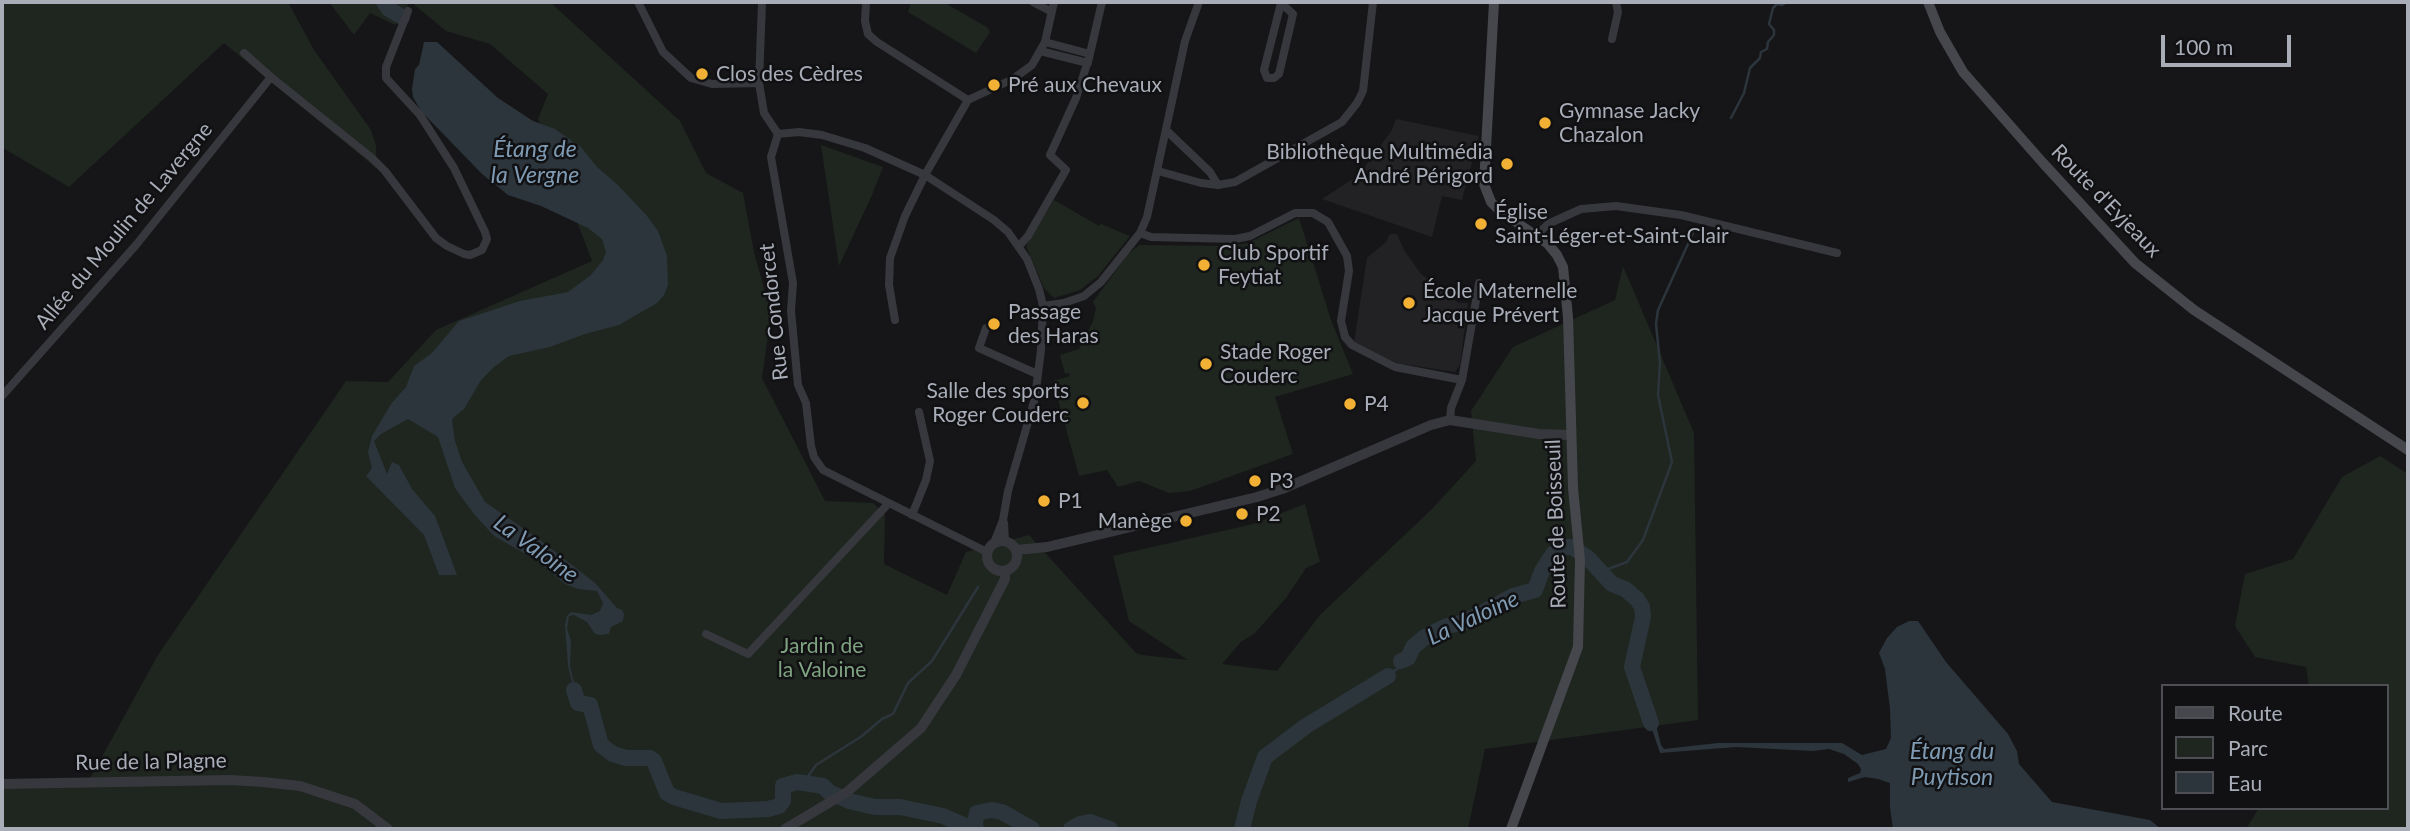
<!DOCTYPE html>
<meta charset="utf-8">
<style>
body{margin:0}
#map{position:relative;width:2410px;height:831px;overflow:hidden;background:#161618;font-family:Lato,sans-serif}
canvas{display:block}
.frame{position:absolute;inset:0;border:4px solid #a8adb8;pointer-events:none}
.legend{position:absolute;left:2161px;top:684px;width:228px;height:126px;box-sizing:border-box;background:#111113;border:2px solid #4d4f55;margin:0;padding:9px 12px;list-style:none;font-size:21px;color:#a8adb8}
.legend li{display:flex;align-items:center;gap:14px;height:35px}
.legend b{width:35px;border:2px solid #4d4f55}
.scale{position:absolute;left:2161px;top:35px;width:130px;height:32px;box-sizing:border-box;border:4px solid #a8adb8;border-top:0;padding-left:9px;font-size:21px;line-height:24px;white-space:nowrap;color:#a8adb8;-webkit-text-stroke:5px #111113;paint-order:stroke}
</style>
<div id="map">
<canvas width="2410" height="831"></canvas>
<div class="frame"></div>
<ul class="legend">
<li><b style="height:9px;background:#45474d"></b>Route</li>
<li><b style="height:19px;background:#1e261f"></b>Parc</li>
<li><b style="height:19px;background:#2c353c"></b>Eau</li>
</ul>
<div class="scale">100 m</div>
</div>
<script>
const g = document.querySelector('canvas').getContext('2d');
g.lineJoin = 'round';
function fill(path, color) { g.fillStyle = color; g.fill(path, 'evenodd'); }
const toPath = rows => new Path2D(rows.map(r => 'M' + r).join(''));
function strokePath(path, color, width, dash) { g.strokeStyle = color; g.lineWidth = width; g.lineCap = dash ? 'butt' : 'round'; g.setLineDash(dash || []); g.stroke(path); }
function label(font, color, halo, rows, align = 'center') {
  g.font = font + ' Lato,sans-serif'; g.lineWidth = 5; g.setLineDash([]); g.textBaseline = 'middle'; g.strokeStyle = halo; g.fillStyle = color; for (const [text, x, y, turn = 0] of rows) {
    g.save(); g.translate(x, y); g.rotate((+turn || 0) * Math.PI / 180); g.textAlign = isNaN(turn) ? turn : align; if (halo) g.strokeText(text, 0, 0); g.fillText(text, 0, 0); g.restore();
  }
}
fill(toPath([
 [1396,119,1479,136,1462,200,1442,196,1432,237,1322,199,1359,175,1392,130],
 [1390,234,1397,234,1404,250,1421,274,1459,303,1468,303,1460,365,1455,372,1396,363,1354,342,1367,258,1386,242]
]), '#222225');
fill(toPath([
 [2,2,288,2,314,50,371,130,376,145,376,168,224,43,69,187,3,148,2,149],
 [329,2,410,2,395,25,370,13,354,35],
 [411,2,550,2,680,121,706,173,743,193,754,252,771,314,762,378,825,501,873,503,885,514,884,564,947,595,966,552,1029,535,1136,653,1142,655,1188,660,1129,621,1113,556,1253,524,1305,504,1320,562,1306,568,1286,598,1255,633,1241,642,1222,664,1277,671,1320,615,1432,509,1476,461,1471,411,1513,347,1615,300,1623,266,1694,433,1698,720,1485,749,1468,829,2,829,2,787,88,782,158,655,346,381,388,382,436,330,592,261,538,119,548,94,490,44,446,31],
 [911,2,943,2,987,27,990,32,976,53,908,12],
 [821,145,883,167,872,195,839,266],
 [1054,200,1099,226,1101,224,1130,236,1098,276,1080,290,1054,298,1044,288,1026,246],
 [1299,218,1331,320,1353,374,1275,397,1293,454,1190,491,1169,493,1139,481,1118,487,1107,470,1079,476,1053,381,1070,376,1069,373,1065,374,1060,355,1079,349,1093,321,1096,308,1093,302,1128,254,1139,245,1229,246,1248,243],
 [2380,456,2408,474,2408,829,2246,829,2259,808,2387,808,2387,686,2309,686,2306,667,2255,657,2235,626,2245,574,2293,559,2342,477]
]), '#1e261f');
fill(toPath([
 [424,42,437,42,498,98,533,121,555,129,581,147,597,167,618,185,647,216,658,231,667,256,668,285,664,295,657,303,619,325,585,334,550,347,509,356,494,367,481,380,464,409,453,418,452,421,455,441,462,462,485,502,540,540,595,583,617,608,622,610,624,614,623,621,611,627,609,634,600,635,595,634,587,622,574,615,569,616,567,629,571,641,570,666,577,696,582,700,588,697,593,699,596,725,603,741,608,747,616,752,627,755,642,752,654,755,657,757,668,788,673,792,706,800,717,807,761,807,778,803,780,781,790,776,794,776,794,780,826,783,828,786,789,783,783,786,783,801,779,806,768,809,721,811,667,793,654,761,650,758,626,758,613,754,601,745,590,705,578,703,576,700,568,665,565,625,567,616,571,612,591,615,600,611,603,603,597,591,578,589,565,584,536,560,494,536,474,514,455,488,438,437,408,419,381,434,374,441,387,474,392,462,399,465,412,489,435,516,457,575,439,575,424,535,366,476,372,468,368,452,372,436,391,404,406,387,414,366,432,353,459,321,520,301,568,292,591,275,603,260,606,252,602,239,588,228,541,206,508,195,482,174,421,111,413,97,412,89,415,69,419,65],
 [1572,544,1572,547,1568,550,1565,547,1553,554,1542,571,1535,590,1513,596,1465,622,1447,626,1425,637,1414,645,1398,670,1306,726,1265,757,1249,801,1242,829,1239,829,1247,797,1265,747,1282,742,1300,726,1340,702,1357,688,1395,669,1405,657,1411,643,1427,632,1471,617,1508,590,1532,589,1540,569,1554,548],
 [1585,545,1588,558,1611,584,1625,589,1637,599,1642,607,1643,617,1632,667,1645,705,1651,705,1661,745,1664,749,1718,743,1842,743,1862,755,1886,749,1891,738,1890,709,1885,669,1879,653,1887,638,1897,627,1909,621,1918,621,1946,662,2008,734,2017,751,2019,764,2052,802,2150,820,2161,829,1893,829,1890,807,1890,783,1878,779,1865,777,1848,782,1848,778,1860,773,1861,769,1858,764,1844,754,1829,749,1813,751,1736,747,1660,753,1640,694,1635,683,1628,675,1626,666,1630,658,1632,640,1641,612,1638,606,1621,588,1602,580,1595,569,1588,565],
 [853,797,872,804,898,802,935,813,945,811,967,824,972,822,973,815,977,810,1001,807,1030,822,1036,829,1032,829,1002,812,992,810,978,813,974,827,968,827,943,816,900,807,875,807,849,801]
]), '#2c353c');
strokePath(toPath([
 [1731,118,1744,93,1750,68,1760,58,1761,52,1767,49,1768,42,1774,35,1774,30,1769,24,1773,8,1777,4,1782,5,1787,2],
 [1600,572,1627,562,1643,540,1672,462,1658,395,1660,363,1656,324,1658,310,1693,233],
 [808,783,809,775,816,765,862,736,882,719,893,714,908,683,932,661,978,587],
 [977,821,985,829]
]), '#2c353c', 2.5);
strokePath(toPath([
 [384,2,389,9,402,17],
 [1401,661,1408,658,1413,647,1425,637,1447,626,1465,622,1513,596,1535,590,1542,571,1553,554,1565,547,1572,547,1588,558,1612,584,1625,589,1637,599,1642,607,1643,617,1632,667,1651,723],
 [574,690,578,703,590,705,601,745,613,754,626,758,650,758,654,761,667,793,674,797,721,811,768,809,779,806,783,801,783,786,797,782,823,786,829,792,849,801,875,807,900,807,943,816,968,827,974,827,977,813,992,810,1002,812,1032,829],
 [1071,829,1080,824,1090,822,1110,829],
 [1242,829,1249,801,1265,757,1306,726,1388,676]
]), '#2c353c', 16);
strokePath(toPath([
 [638,2,663,52,691,78,712,84,759,83],
 [762,2,759,83,764,113,778,134],
 [866,2,865,21,868,34,877,42,968,100],
 [1033,2,1050,11],
 [1280,2,1281,3,1293,14,1279,74,1274,78,1267,78,1264,70,1281,3],
 [1612,39,1618,12,1616,2],
 [1045,42,1090,54],
 [1040,51,1088,63],
 [244,53,271,77],
 [1167,131,1210,172,1218,185],
 [778,134,799,132,822,135,865,148,925,175,994,220,1008,232,1027,259,1039,289,1043,306,1041,350,1035,398,1008,491,1003,520,994,543],
 [778,134,771,157,793,283,791,311,798,385,806,403,811,446,814,457,823,470,987,552],
 [1158,171,1201,183,1218,185,1235,182,1342,122,1357,103,1363,91,1373,2],
 [1140,233,1151,237,1235,239,1250,236,1295,213,1313,213,1328,222,1347,256,1349,271,1341,321,1345,337,1352,345,1395,367,1462,380],
 [1536,236,1548,224,1581,209,1616,206,1681,215,1837,253],
 [1019,246,1028,236,1066,170,1050,155,1076,98,1089,58,1102,2],
 [1043,306,1064,303,1084,296,1101,282,1140,233,1147,217,1185,41,1199,2],
 [895,320,889,285,890,258,905,216,925,175,968,100,1013,79,1032,65,1045,42,1054,2],
 [986,328,979,348,1037,374],
 [2,396,136,245,271,77,372,158,385,171,436,238,447,246,464,254,470,255,482,250,487,239,485,232,454,168,420,115,386,78,386,67,408,11],
 [1450,420,1451,408,1462,380,1479,283],
 [912,515,926,480,930,461,919,412],
 [1004,523,1005,541],
 [706,634,748,654,888,504]
]), '#37383d', 8);
strokePath(toPath([
 '987 556a15 15 0 1 1 30 0a15 15 0 1 1-30 0Z',
 [1016,550,1047,547,1257,497,1285,488,1431,425,1450,420,1539,434,1571,435],
 [2,784,230,780,263,782,300,786,355,804,388,829],
 [785,829,847,792,921,728,956,675,1005,579,1005,571]
]), '#37383d', 10);
strokePath(toPath([
 [1494,2,1484,184,1491,202,1500,211,1548,244,1557,255,1563,267,1568,317,1573,488,1580,560,1578,647,1511,829],
 [1928,2,1940,32,1963,72,2043,163,2135,263,2194,310,2408,450]
]), '#45474d', 10);
for (const [x, y, r, color] of [
 [702,74,7,"#f2b134"],
 [994,85,7,"#f2b134"],
 [1545,123,7,"#f2b134"],
 [1507,164,7,"#f2b134"],
 [1481,224,7,"#f2b134"],
 [1204,265,7,"#f2b134"],
 [1409,303,7,"#f2b134"],
 [994,324,7,"#f2b134"],
 [1206,364,7,"#f2b134"],
 [1083,403,7,"#f2b134"],
 [1350,404,7,"#f2b134"],
 [1255,481,7,"#f2b134"],
 [1044,501,7,"#f2b134"],
 [1242,514,7,"#f2b134"],
 [1186,521,7,"#f2b134"]
]) { const dot = new Path2D(); dot.arc(x, y, r, 0, 2 * Math.PI); g.fillStyle = color; g.fill(dot); strokePath(dot, '#111113', 2.5); }
label('21px', '#a8adb8', '#111113', [
 ["Clos des Cèdres",716,74],
 ["Pré aux Chevaux",1008,85],
 ["Gymnase Jacky",1559,111],
 ["Chazalon",1559,135],
 ["Bibliothèque Multimédia",1493,152,"right"],
 ["André Périgord",1493,176,"right"],
 ["Église",1495,212],
 ["Saint-Léger-et-Saint-Clair",1495,236],
 ["Club Sportif",1218,253],
 ["Feytiat",1218,277],
 ["École Maternelle",1423,291],
 ["Jacque Prévert",1423,315],
 ["Passage",1008,312],
 ["des Haras",1008,336],
 ["Stade Roger",1220,352],
 ["Couderc",1220,376],
 ["Salle des sports",1069,391,"right"],
 ["Roger Couderc",1069,415,"right"],
 ["P4",1364,404],
 ["P3",1269,481],
 ["P1",1058,501],
 ["P2",1256,514],
 ["Manège",1172,521,"right"]
], 'left');
label('21px', '#a8adb8', '#111113', [
 ["Route d'Eyjeaux",2106,201,46],
 ["Allée du Moulin de Lavergne",124,226,-50],
 ["Rue Condorcet",774,312,-96],
 ["Route de Boisseuil",1556,524,-92],
 ["Rue de la Plagne",151,762,-1]
]);
label('21px', '#7fa381', '#111113', [
 ["Jardin de",822,646],
 ["la Valoine",822,670]
]);
label('italic 23px', '#7f9bb3', '#111113', [
 ["Étang de",535,150],
 ["la Vergne",535,176],
 ["La Valoine",536,549,36],
 ["La Valoine",1473,618,-25],
 ["Étang du",1952,752],
 ["Puytison",1952,778]
]);
</script>
